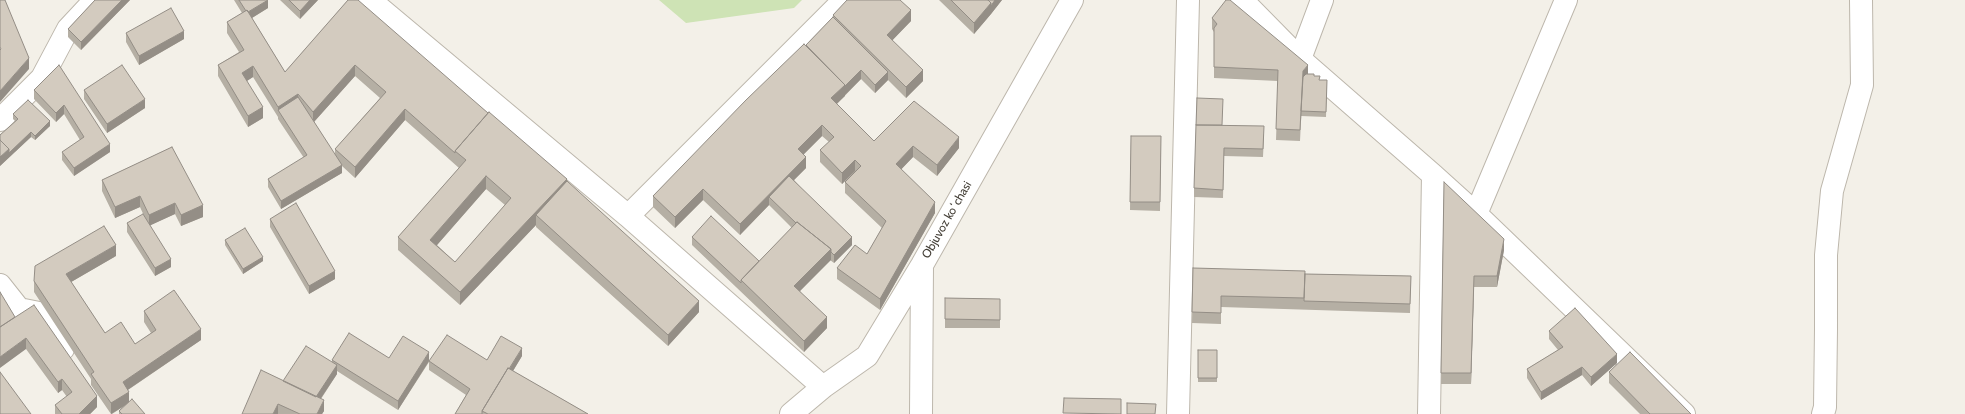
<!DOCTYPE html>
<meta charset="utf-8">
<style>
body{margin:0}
canvas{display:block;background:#f3f0e8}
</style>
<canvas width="1965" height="414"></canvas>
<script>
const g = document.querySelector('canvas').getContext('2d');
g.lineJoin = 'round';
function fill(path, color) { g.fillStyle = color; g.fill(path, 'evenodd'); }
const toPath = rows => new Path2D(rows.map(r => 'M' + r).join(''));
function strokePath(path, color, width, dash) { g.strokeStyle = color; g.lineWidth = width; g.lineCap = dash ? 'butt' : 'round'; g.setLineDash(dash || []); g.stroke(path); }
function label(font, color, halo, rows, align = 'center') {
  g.font = font + ' Cabin,sans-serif'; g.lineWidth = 3; g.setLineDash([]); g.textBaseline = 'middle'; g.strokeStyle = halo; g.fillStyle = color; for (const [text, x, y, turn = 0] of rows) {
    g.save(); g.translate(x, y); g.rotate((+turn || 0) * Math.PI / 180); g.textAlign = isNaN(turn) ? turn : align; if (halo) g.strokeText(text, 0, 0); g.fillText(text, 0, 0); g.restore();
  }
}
fill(toPath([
 [659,0,802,0,794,8,686,23]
]), '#cee3b5');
const minor = toPath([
 [370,0,628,216,823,387],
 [1242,0,1300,59,1433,175,1476,214,1684,414],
 [1300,59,1322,0],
 [0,120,42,78,68,29,95,0],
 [1476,214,1566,0],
 [628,216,844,0],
 [0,285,19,309,39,313,63,349],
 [791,414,823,387,867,356,922,265,1072,0],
 [921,414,922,266],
 [1178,414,1188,0],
 [1429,414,1433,175],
 [1823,414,1825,407,1826,329,1826,255,1832,191,1862,85,1861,0]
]);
strokePath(minor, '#bdb7ac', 24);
strokePath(minor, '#fff', 22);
fill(toPath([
 [95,0,130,0,81,50,68,37,68,29],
 [234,0,268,0,268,8,252,18,285,72,348,0,488,113,567,181,699,312,668,346,536,227,536,225,460,305,398,250,398,237,459,168,405,120,355,178,342,166,342,173,281,209,268,187,268,179,304,158,278,119,278,117,253,77,247,81,263,118,248,127,218,76,218,65,239,52,227,33,227,22,242,13],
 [355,76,380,98,335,149,335,155,314,122],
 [486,189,505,205,455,262,437,245],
 [280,0,318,0,300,19],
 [939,0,1002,0,991,14,974,34],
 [833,15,911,21,892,40,923,81,906,98,888,80,875,93,861,79,837,104,874,141,959,148,937,176,913,157,901,169,935,213,880,310,837,279,837,268,867,254,882,228,845,193,845,182,855,171,842,184,820,162,820,150,829,142,822,136,803,155,806,168,794,180,852,245,834,263,830,260,800,291,827,328,804,352,692,245,692,237,759,261,792,228,769,205,740,235,703,200,675,228,653,207,653,196,806,45,833,17],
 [1212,18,1308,74,1314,76,1319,80,1327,80,1326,117,1301,116,1300,141,1276,140,1278,81,1214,78,1214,32,1212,29],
 [126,33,184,39,139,65,126,42],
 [59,65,110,152,74,176,62,160,62,152,80,140,64,114,56,122,34,99,34,90],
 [84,90,145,108,107,133,84,99],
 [13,114,50,126,35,140,31,137,0,166,15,121,13,119],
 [1222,125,1264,135,1263,157,1224,156,1223,198,1194,197,1194,188],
 [1131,136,1161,136,1160,211,1130,210],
 [172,147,203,217,181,226,175,214,150,225,171,267,155,276,127,232,127,223,145,218,140,207,115,218,102,191,102,180],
 [1444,182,1504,250,1497,287,1474,287,1471,384,1441,384],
 [270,219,335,279,309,294,270,227],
 [225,240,263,261,243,274,225,245],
 [116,256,71,282,105,333,135,344,151,333,144,322,144,311,201,340,128,390,129,402,145,414,119,414,119,411,126,405,112,414,111,414,91,385,91,379,34,292,34,281],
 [1193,268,1305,274,1411,276,1410,313,1221,307,1221,324,1192,323],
 [945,298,1000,299,1000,328,945,328],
 [15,317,97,407,90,414,55,414,55,405,67,397,62,390,58,393,26,349],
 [1549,331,1617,363,1591,386,1582,375,1541,400,1527,378,1527,369,1558,350,1549,339],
 [1198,350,1217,350,1217,382,1198,382],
 [522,356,513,371,588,414,455,414,466,395,429,370,429,362,398,410,337,371,337,374,321,399,324,411,322,414,242,414,283,381,332,362,332,360,389,358,429,361,487,360],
 [1609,372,1691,414,1640,414,1609,383]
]), '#b5afa4');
fill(toPath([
 [122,0,130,0,81,50,81,42],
 [268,0,268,8,247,21,247,13],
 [310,0,318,0,300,19,300,11],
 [995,0,1002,0,991,14,974,34,974,23,991,3],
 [911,10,911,21,887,46,887,35],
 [184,31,184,39,139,65,139,56],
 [29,58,29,69,0,102,0,91],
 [355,65,355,76,313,123,313,112],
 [1308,65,1308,76,1303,82,1300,141,1303,71],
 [253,66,253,77,242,84,242,73],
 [861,70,861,79,845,95,845,86],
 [923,70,923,81,906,98,906,87],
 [888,72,888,80,875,93,875,85],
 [845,85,845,96,831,109,831,98],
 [298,94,298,105,278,110,278,118,278,107],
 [145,99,145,108,107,133,107,124],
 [64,105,64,114,56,122,56,113],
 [263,107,263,118,248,127,248,116],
 [405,109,405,120,355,178,355,167],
 [50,121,50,126,35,140,35,136],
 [822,125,822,136,798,160,798,149],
 [31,132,31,137,0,166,0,157,9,149],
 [959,137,959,148,937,176,937,165],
 [110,144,110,152,74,176,74,168],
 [913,146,913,157,896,175,896,164],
 [806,157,806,168,773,201,769,197,769,205,740,235,740,224],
 [855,160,855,171,842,184,842,173],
 [342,165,342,173,281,209,281,201],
 [486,176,486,189,430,253,430,240],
 [567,179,567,192,536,215,536,225,460,305,460,292],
 [703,189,703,200,675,228,675,217],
 [140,196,140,207,115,218,115,207],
 [935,202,935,213,880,310,880,299],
 [175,203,175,214,149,226,149,215],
 [203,205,203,217,181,226,181,215],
 [852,237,852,245,834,263,834,255],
 [1504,239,1504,250,1497,287,1497,276],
 [116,245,116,256,66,285,66,274],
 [831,249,831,260,794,297,794,286],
 [263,257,263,261,243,274,243,269],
 [171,259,171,267,155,276,155,268],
 [335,271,335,279,309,294,309,286],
 [1474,276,1474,287,1471,384,1471,373],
 [699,301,699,312,668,346,668,335],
 [827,317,827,328,804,352,804,341],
 [201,329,201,340,123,393,123,382],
 [26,338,26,349,0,368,0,357],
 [522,348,522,356,487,414,484,412],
 [429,352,429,361,398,410,398,401],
 [1617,354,1617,363,1591,386,1591,377],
 [337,365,337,374,315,407,315,398],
 [1582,367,1582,375,1541,400,1541,392],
 [62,379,62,390,58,393,58,382],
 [129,392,129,403,111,414,111,403],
 [97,396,97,407,90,414,79,414],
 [324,400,324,411,322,414,317,414],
 [278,404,278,414,273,414]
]), '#948e86');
const building = toPath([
 [0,0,5,0,29,58,0,91,0,50,1,49,0,47,0,0],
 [95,0,122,0,81,42,68,29,95,0],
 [239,0,268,0,248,12,247,10,246,11,239,0],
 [289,0,310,0,300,11,289,0],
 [348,0,358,0,488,113,455,151,455,153,405,109,355,167,335,149,386,92,355,65,313,112,298,94,278,107,253,66,242,73,263,107,248,116,218,65,244,50,227,22,247,10,285,72,348,0],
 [847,0,900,0,911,10,887,35,923,70,906,87,833,15,847,0],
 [951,0,988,0,991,3,974,23,951,0],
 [988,0,995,0,991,6,991,3,988,0],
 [1226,0,1230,0,1308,65,1303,71,1300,130,1276,129,1278,70,1214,67,1214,28,1217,24,1212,18,1226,0],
 [171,8,184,31,139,56,126,33,171,8],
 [833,17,888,72,875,85,861,70,845,86,845,85,806,45,833,17],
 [804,44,845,85,831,98,874,141,914,101,959,137,937,165,913,146,896,164,935,202,880,299,837,268,855,245,867,254,886,221,845,182,861,166,855,160,842,173,820,150,834,137,822,125,798,149,806,157,740,224,703,189,675,217,653,196,746,100,804,44],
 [59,65,110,144,74,168,62,152,84,137,64,105,56,113,34,90,59,65],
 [122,65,145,99,107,124,84,90,122,65],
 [1306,74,1314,74,1314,76,1320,76,1319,80,1327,80,1326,112,1301,111,1303,77,1306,74],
 [298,97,342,165,281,201,268,179,307,155,278,110,298,97],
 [1197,98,1223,99,1222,125,1196,125,1197,98],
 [28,100,50,121,35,136,31,132,9,153,9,149,0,140,0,135,18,119,13,114,28,100],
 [489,112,567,179,460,292,398,237,466,160,455,151,489,112],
 [486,176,511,198,455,262,430,240,486,176],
 [1196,125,1264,126,1263,149,1224,148,1223,190,1194,188,1196,125],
 [1131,136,1161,136,1160,202,1130,202,1131,136],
 [0,140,9,149,0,157,0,140],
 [172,147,203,205,181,215,175,203,149,215,140,196,115,207,102,180,172,147],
 [789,176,852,237,834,255,831,252,831,249,797,222,796,223,769,197,789,176],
 [567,181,699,301,668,335,536,215,567,181],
 [1444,182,1504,239,1497,276,1474,276,1471,373,1441,373,1444,182],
 [296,203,335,271,309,286,270,219,296,203],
 [143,214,171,259,155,268,127,223,143,214],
 [711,216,759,261,741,280,741,283,692,237,711,216],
 [797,222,831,249,794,286,827,317,804,341,741,280,797,222],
 [104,226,116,245,66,274,105,333,121,322,135,344,156,330,144,311,174,290,201,329,123,382,129,392,111,403,91,374,94,372,34,281,35,266,104,226],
 [245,228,263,257,243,269,225,240,245,228],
 [1193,268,1305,271,1304,298,1221,296,1221,313,1192,312,1193,268],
 [1305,274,1411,276,1410,304,1304,301,1305,274],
 [0,292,15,317,0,327,0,292],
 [945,298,1000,299,1000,320,945,319,945,298],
 [34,305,97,396,79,414,62,414,55,405,72,392,62,379,58,382,26,338,0,357,0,327,34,305],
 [1575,308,1617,354,1591,377,1582,367,1541,392,1527,369,1563,347,1549,331,1575,308],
 [349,333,389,358,403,336,429,352,398,401,332,360,349,333],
 [447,335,487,360,501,336,522,348,509,369,508,368,482,411,482,414,455,414,470,389,429,361,447,335],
 [306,346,337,365,316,397,283,381,306,346],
 [1198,350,1217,350,1217,378,1198,378,1198,350],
 [1630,352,1691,414,1650,414,1609,372,1630,352],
 [508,368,588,414,488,414,482,411,508,368],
 [261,370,324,400,317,414,300,414,278,404,273,414,242,414,261,370],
 [0,372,31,414,0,414,0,372],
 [1064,398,1121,399,1121,414,1063,413,1064,398],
 [132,399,145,414,122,414,119,411,132,399],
 [1127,403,1156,404,1155,414,1127,414,1127,403]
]);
fill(building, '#d3cbbf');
strokePath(building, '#948e86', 1);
label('12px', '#454038', '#fff', [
 ["Objuvoz koʻchasi",947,220,-60]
]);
</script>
